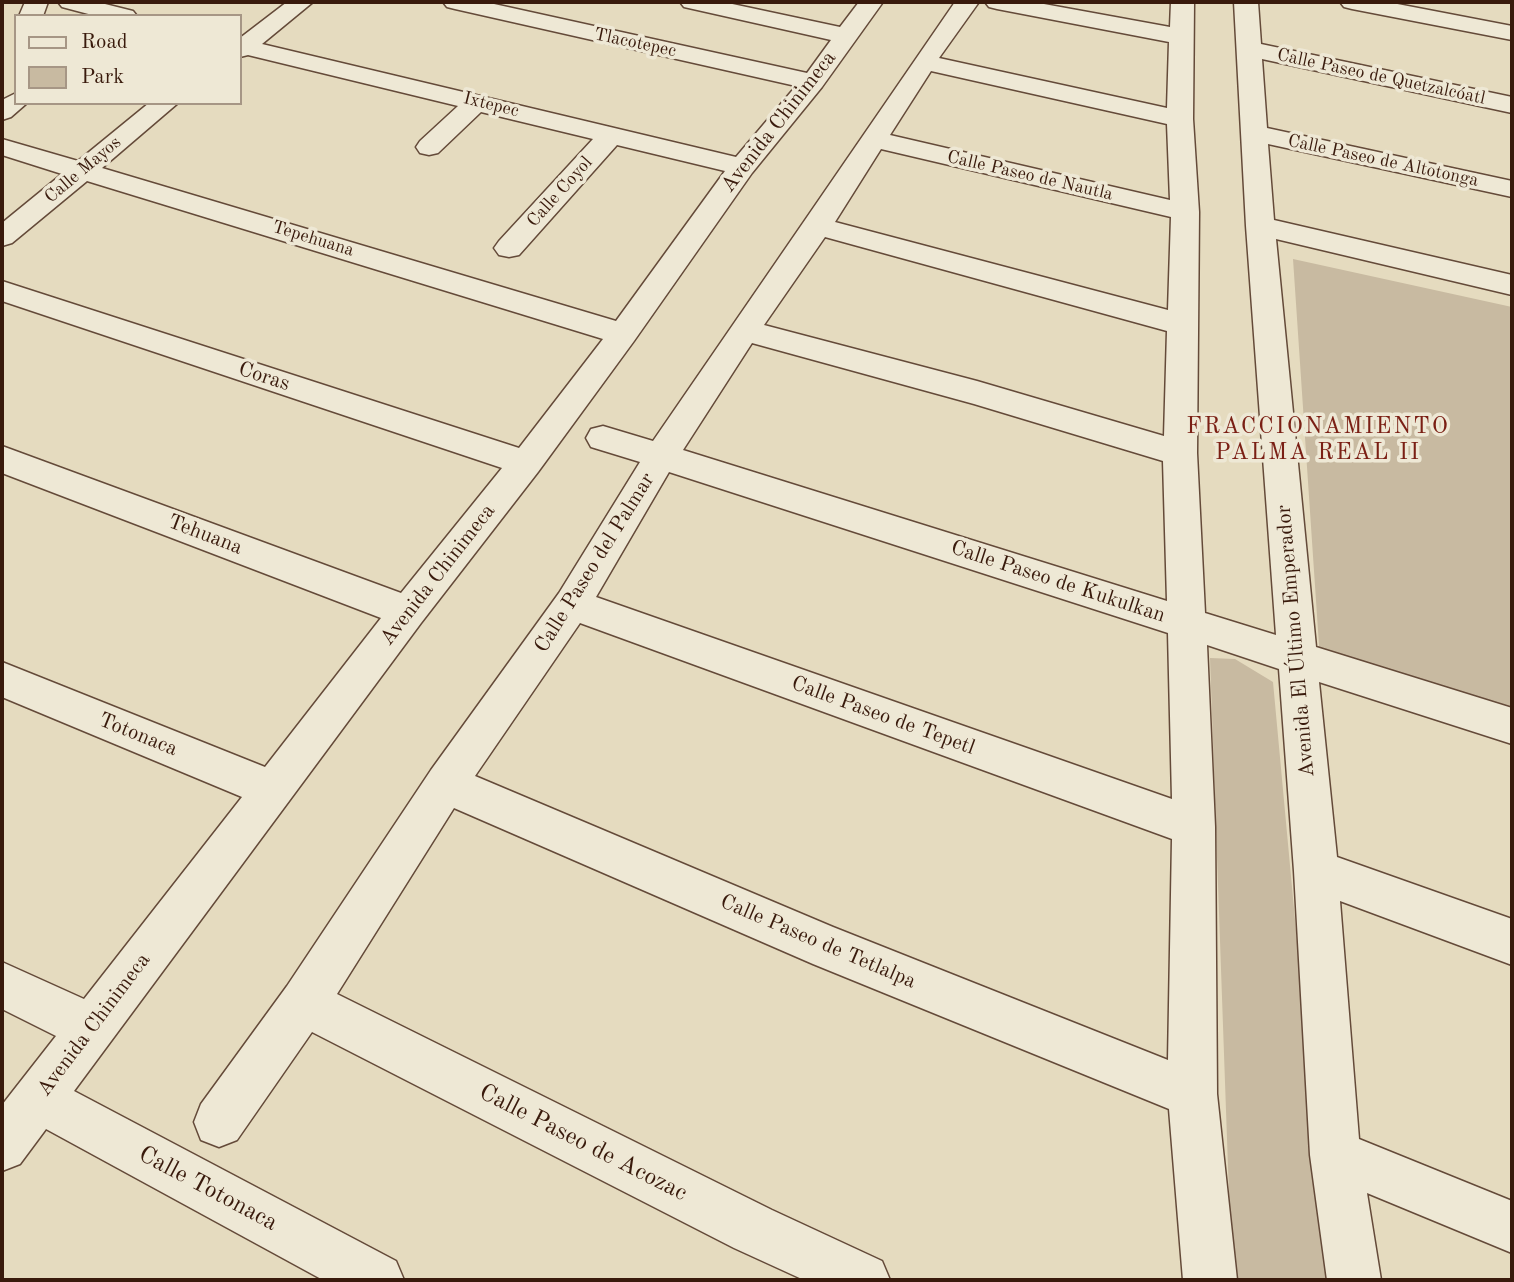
<!DOCTYPE html>
<meta charset="utf-8">
<style>
body{margin:0}
#map{position:relative;width:1514px;height:1282px;overflow:hidden;background:#e5dbbf;font-family:"Old Standard TT",serif}
canvas{display:block}
.frame{position:absolute;inset:0;border:4px solid #391a0c;pointer-events:none}
.legend{position:absolute;left:14px;top:14px;width:228px;height:91px;box-sizing:border-box;background:#eee8d5;border:2px solid #a69685;margin:0;padding:9px 12px;list-style:none;font-size:21px;color:#391a0c}
.legend li{display:flex;align-items:center;gap:14px;height:35px}
.legend b{width:35px;border:2px solid #a69685}
</style>
<div id="map">
<canvas width="1514" height="1282"></canvas>
<div class="frame"></div>
<ul class="legend">
<li><b style="height:9px;background:#eee8d5"></b>Road</li>
<li><b style="height:19px;background:#c8baa1"></b>Park</li>
</ul>
</div>
<script>
const g = document.querySelector('canvas').getContext('2d');
g.lineJoin = 'round';
function fill(path, color) { g.fillStyle = color; g.fill(path, 'evenodd'); }
const toPath = rows => new Path2D(rows.map(r => 'M' + r).join(''));
function strokePath(path, color, width, dash) { g.strokeStyle = color; g.lineWidth = width; g.lineCap = dash ? 'butt' : 'round'; g.setLineDash(dash || []); g.stroke(path); }
function label(font, color, halo, rows, align = 'center') {
  g.font = font + ' "Old Standard TT",serif'; g.lineWidth = 7; g.setLineDash([]); g.textBaseline = 'middle'; g.strokeStyle = halo; g.fillStyle = color; for (const [text, x, y, turn = 0] of rows) {
    g.save(); g.translate(x, y); g.rotate((+turn || 0) * Math.PI / 180); g.textAlign = isNaN(turn) ? turn : align; if (halo) g.strokeText(text, 0, 0); g.fillText(text, 0, 0); g.restore();
  }
}
fill(toPath([
 [1293,259,1512,307,1512,719,1320,660],
 [1210,658,1235,659,1273,682,1321,1200,1333,1280,1232,1280]
]), '#c8baa1');
const minor = toPath([
 [25,2,48,2,43,16,19,16,25,2],
 [58,2,97,2,133,11,137,16,96,16,62,7,58,2],
 [287,2,313,2,262,44,736,157,796,86,455,9,447,7,443,2,485,2,807,73,831,40,684,7,680,2,723,2,840,27,859,2,883,2,822,87,752,173,634,341,538,472,421,623,74,1091,396,1261,404,1280,323,1280,46,1129,20,1164,2,1171,2,1105,56,1036,2,1009,2,962,84,999,242,797,2,697,2,662,265,767,381,618,2,473,2,446,401,593,502,468,2,301,2,281,519,448,603,339,87,181,12,243,2,246,2,223,62,174,2,155,2,139,78,161,149,103,178,103,102,168,616,321,725,171,617,145,519,255,509,257,499,255,494,248,499,241,593,139,481,112,438,153,429,155,420,153,416,147,420,141,458,106,248,55,240,57,240,38,287,2],
 [955,2,979,2,939,58,1167,108,1169,42,997,9,989,7,985,2,1033,2,1170,27,1171,2,1194,2,1193,119,1199,212,1197,453,1205,613,1276,635,1246,226,1234,2,1258,2,1261,44,1512,97,1512,113,1262,59,1267,128,1512,181,1512,197,1268,144,1274,220,1512,275,1512,295,1276,239,1316,647,1512,708,1512,744,1319,682,1337,857,1512,919,1512,965,1340,901,1359,1139,1512,1201,1512,1253,1367,1193,1381,1280,1327,1280,1310,1155,1294,871,1279,669,1207,645,1215,827,1217,1094,1237,1280,1183,1280,1169,1109,813,964,454,808,337,994,772,1210,882,1261,890,1280,804,1280,734,1248,312,1032,237,1140,219,1147,201,1140,194,1122,201,1104,287,986,431,770,559,593,640,462,591,447,586,438,591,429,603,426,653,441,955,2],
 [931,71,1167,124,1170,200,890,135,931,71],
 [881,149,1171,217,1168,310,835,222,881,149],
 [825,237,1167,331,1164,436,977,381,764,325,825,237],
 [752,343,974,404,1163,461,1167,601,683,450,752,343],
 [669,472,1168,633,1172,799,596,597,669,472],
 [580,623,1172,839,1168,1060,833,927,475,776,580,623],
 [1340,2,1387,2,1512,26,1512,40,1352,9,1344,7,1340,2],
 [16,93,16,103,27,103,11,117,2,120,2,100,16,93]
]);
strokePath(minor, '#644a39', 3);
fill(minor, '#eee8d5');
label('18px', '#391a0c', '#eee8d5', [
 ["Tlacotepec",635,43,12],
 ["Calle Paseo de Quetzalcóatl",1381,77,12],
 ["Ixtepec",491,105,14],
 ["Calle Paseo de Altotonga",1383,161,12],
 ["Calle Mayos",83,170,-40],
 ["Calle Paseo de Nautla",1030,176,13],
 ["Calle Coyol",560,192,-48],
 ["Tepehuana",313,239,17]
]);
label('21px', '#391a0c', '#eee8d5', [
 ["Avenida Chinimeca",779,122,-52],
 ["Coras",264,377,18],
 ["Tehuana",205,535,21],
 ["Calle Paseo del Palmar",595,563,-58],
 ["Avenida Chinimeca",438,575,-52],
 ["Calle Paseo de Kukulkan",1058,582,18],
 ["Avenida El Último Emperador",1296,641,-95],
 ["Calle Paseo de Tepetl",883,716,20],
 ["Totonaca",138,735,22],
 ["Calle Paseo de Tetlalpa",818,942,23],
 ["Avenida Chinimeca",94,1025,-53]
]);
g.letterSpacing = '2px';
label('23px', '#7a1f14', '#eee8d5', [
 ["FRACCIONAMIENTO",1318,427],
 ["PALMA REAL II",1318,453]
]);
g.letterSpacing = '0px';
label('24px', '#391a0c', '#eee8d5', [
 ["Calle Paseo de Acozac",583,1143,27],
 ["Calle Totonaca",208,1189,28]
]);
</script>
